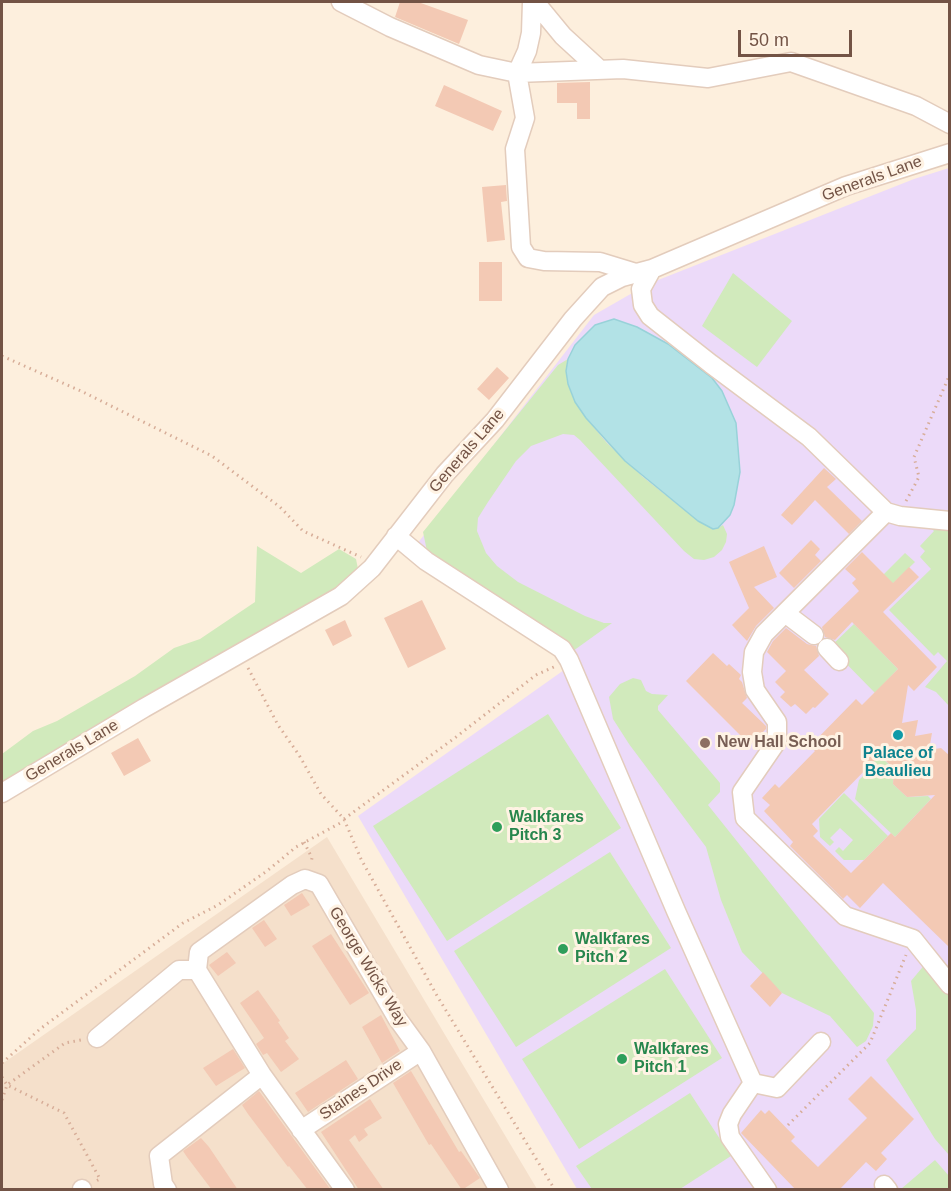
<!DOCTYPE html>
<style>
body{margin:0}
#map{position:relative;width:951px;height:1191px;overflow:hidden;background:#fdefdd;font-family:Arial,sans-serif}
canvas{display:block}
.frame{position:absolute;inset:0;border:3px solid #735345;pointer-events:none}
.scale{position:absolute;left:738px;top:30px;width:114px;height:27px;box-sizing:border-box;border:3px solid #735345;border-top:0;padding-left:8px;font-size:18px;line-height:21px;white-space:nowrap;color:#735345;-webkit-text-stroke:4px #fff3e4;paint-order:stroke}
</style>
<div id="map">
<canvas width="951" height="1191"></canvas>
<div class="frame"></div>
<div class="scale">50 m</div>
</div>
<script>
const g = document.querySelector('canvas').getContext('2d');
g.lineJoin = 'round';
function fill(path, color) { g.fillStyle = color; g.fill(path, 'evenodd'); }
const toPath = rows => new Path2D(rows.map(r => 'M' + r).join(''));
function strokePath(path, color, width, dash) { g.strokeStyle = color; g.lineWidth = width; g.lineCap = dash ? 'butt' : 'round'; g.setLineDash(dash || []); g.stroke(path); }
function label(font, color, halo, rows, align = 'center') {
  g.font = font + ' Arial,sans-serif'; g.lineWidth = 6; g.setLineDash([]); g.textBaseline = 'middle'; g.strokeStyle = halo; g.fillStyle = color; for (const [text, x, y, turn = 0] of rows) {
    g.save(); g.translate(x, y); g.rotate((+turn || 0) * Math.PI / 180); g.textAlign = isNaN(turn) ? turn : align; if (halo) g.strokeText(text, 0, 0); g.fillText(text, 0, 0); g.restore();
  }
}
fill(toPath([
 [327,837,537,1189,2,1190,2,1064]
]), '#f5e0cb');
fill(toPath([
 [949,168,949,1189,577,1189,358,816,564,670,557,639,417,544,594,315,648,284,914,179]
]), '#ecdaf9');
fill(toPath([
 [733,273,792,321,757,367,702,326],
 [568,359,566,371,586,418,607,443,643,477,698,521,718,528,723,525,727,534,726,542,722,550,714,557,704,560,694,559,684,551,580,440,574,435,563,434,531,446,516,461,488,502,478,518,477,531,486,553,497,566,518,582,585,616,604,623,612,623,573,651,427,551,423,532,558,365],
 [949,526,949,706,936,692,925,687,947,661,938,652,934,656,889,610,931,569,920,557,925,551,920,546,934,531,931,528],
 [257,546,301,573,339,549,356,559,358,569,343,588,2,792,2,754,33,731,57,721,135,676,174,648,200,639,255,602],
 [905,553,915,562,880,596,877,581],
 [854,624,898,669,875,693,830,647],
 [633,678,641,680,646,691,652,694,668,695,658,706,658,710,720,783,720,792,708,805,874,1013,873,1026,866,1041,857,1047,830,1016,782,993,742,952,721,900,706,847,629,744,613,719,609,697,620,684],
 [548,714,621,828,447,941,373,826],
 [883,759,891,766,894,766,893,784,907,797,928,796,931,799,895,837,855,799,859,780,865,774,863,772,874,760],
 [844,793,888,836,864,860,844,860,835,851,839,847,843,851,853,840,840,828,830,838,834,842,830,846,820,837,819,819],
 [610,852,671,948,516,1047,454,951],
 [926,963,949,992,949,1155,935,1139,886,1060,916,1029,916,1010,911,981],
 [665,969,722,1058,579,1149,522,1059],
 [690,1093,731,1156,680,1189,592,1189,576,1166],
 [935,1160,949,1176,949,1189,901,1189]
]), '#d1eabc');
const water = toPath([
 [614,319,637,327,668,344,712,378,722,391,736,423,740,472,734,505,730,515,718,528,713,529,698,521,625,461,586,418,575,402,568,384,566,371,568,359,575,345,595,325,614,319]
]);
fill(water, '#b2e2e6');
strokePath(water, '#98d2d9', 1.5);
fill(toPath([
 [400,2,418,2,468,20,459,44,395,17],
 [590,82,590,119,577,119,577,103,557,103,557,83],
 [444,85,502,111,493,131,435,106],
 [506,185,507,201,501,202,505,240,487,242,482,187],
 [479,262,502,262,502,301,479,301],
 [497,367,509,378,489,400,477,389],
 [824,468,836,479,827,487,862,521,849,534,815,500,792,525,781,515],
 [811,540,820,549,815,555,821,561,794,588,779,573],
 [764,546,777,577,754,587,774,608,756,626,747,641,732,625,749,608,729,562],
 [862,552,893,583,909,567,919,577,883,612,937,667,914,691,908,685,902,723,918,720,915,736,932,733,929,750,941,748,950,756,950,948,883,883,860,908,847,895,843,899,790,846,793,842,764,811,770,805,762,798,775,784,779,788,815,751,810,746,856,699,862,705,898,669,852,622,835,640,825,637,822,627,859,591,852,583,856,579,845,569],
 [880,755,894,769,893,784,907,797,935,795,895,837,891,833,851,873,813,836,818,831,812,824],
 [422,600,446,649,408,668,384,618],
 [345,620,352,636,333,646,325,630],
 [786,628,807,644,816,646,819,656,804,670,829,694,815,708,813,707,806,714,795,704,791,707,780,697,785,692,775,682,786,671,767,652,773,641],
 [713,653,727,666,729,664,741,675,739,679,742,682,747,698,742,703,766,726,766,729,750,745,686,681],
 [138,738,151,761,124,776,111,753],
 [302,893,310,905,291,916,284,905],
 [264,920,277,939,265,947,252,928],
 [331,934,369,993,350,1005,312,946],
 [227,952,236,963,218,976,209,965],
 [763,972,782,993,770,1007,750,986],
 [258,990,280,1021,278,1022,289,1038,285,1041,299,1059,281,1072,267,1053,263,1055,256,1044,264,1038,240,1003],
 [381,1015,400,1051,382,1063,362,1027],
 [233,1049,245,1068,216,1086,203,1068],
 [346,1060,358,1079,308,1112,295,1093],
 [411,1071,459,1152,461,1151,480,1178,462,1190,431,1144,429,1145,393,1083],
 [871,1076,914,1119,881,1153,887,1159,876,1171,866,1162,839,1190,796,1190,741,1133,761,1110,765,1114,769,1110,795,1137,791,1141,818,1167,867,1118,848,1099],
 [259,1091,272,1109,331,1190,308,1190,289,1166,288,1167,248,1114,242,1105],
 [370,1099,382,1118,364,1129,368,1135,359,1142,355,1135,349,1140,384,1190,359,1190,321,1132],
 [201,1138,209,1147,238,1190,212,1190,187,1157,183,1151]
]), '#f3c9b4');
const minor = toPath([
 [341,2,390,27,479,65,517,73,623,69,708,78,791,62,916,106,950,124],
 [532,2,531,33,527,51,517,73,525,118,515,149,521,247,528,258,544,261,600,262,636,273],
 [535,2,563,36,599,69],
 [652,269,641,289,643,305,650,316,711,364,809,437,886,512,900,516,950,521],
 [886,512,764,634,754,652,752,672,755,690,777,722,777,741,742,792,745,818,845,916,913,939,950,985],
 [396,536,426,561,562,649,569,660,676,911,753,1083],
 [785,613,814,635],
 [827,648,839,661],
 [2,793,144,708,341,596,372,568,445,474,495,420,573,319,602,287,622,277,652,269,846,186,950,153],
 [97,1038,179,970,197,970],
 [262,1075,345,1190],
 [301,1130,421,1051],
 [884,1185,888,1190],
 [82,1190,82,1189],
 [167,1190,163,1184,159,1156,262,1075,197,970,199,952,292,885,305,879,319,884,397,1018,421,1051,499,1190],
 [767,1190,730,1137,728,1124,732,1114,753,1083,777,1088,821,1042]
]);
strokePath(minor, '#e3ccbc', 21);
strokePath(toPath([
 [2,356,83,392,212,456,280,507,303,531,361,557],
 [906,501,919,477,914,457,950,374],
 [248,668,278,725,299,755,321,794,344,819,361,859,436,994,555,1190],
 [344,819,456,737,536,675,556,666],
 [304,842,312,858,311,863],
 [2,1063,40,1029,183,923,218,905,267,871,296,847,344,821],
 [2,1077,7,1085,64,1113,100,1179,94,1182],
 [2,1100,7,1085,65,1043,81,1040],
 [788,1125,870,1043,906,955]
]), '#d7ad98', 3, [1.5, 4.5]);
strokePath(minor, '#fff', 18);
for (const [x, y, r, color] of [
 [898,735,6,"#0f9aa8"],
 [705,743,6,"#8d6e63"],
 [497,827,6,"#2e9e5b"],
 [563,949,6,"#2e9e5b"],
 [622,1059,6,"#2e9e5b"]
]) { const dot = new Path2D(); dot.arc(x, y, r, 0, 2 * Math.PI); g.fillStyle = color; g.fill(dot); strokePath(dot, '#fff3e4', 2); }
label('16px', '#735345', '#fff3e4', [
 ["Generals Lane",872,179,-20],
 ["Generals Lane",467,451,-49],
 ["Generals Lane",72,751,-31],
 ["George Wicks Way",368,967,59],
 ["Staines Drive",361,1090,-34]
]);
label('bold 16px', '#785e54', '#fff3e4', [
 ["New Hall School",717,743]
], 'left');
label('bold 16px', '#0d838f', '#fff3e4', [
 ["Palace of",898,754],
 ["Beaulieu",898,772]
]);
label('bold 16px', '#27864d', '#fff3e4', [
 ["Walkfares",509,818],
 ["Pitch 3",509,836],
 ["Walkfares",575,940],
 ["Pitch 2",575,958],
 ["Walkfares",634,1050],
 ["Pitch 1",634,1068]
], 'left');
</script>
